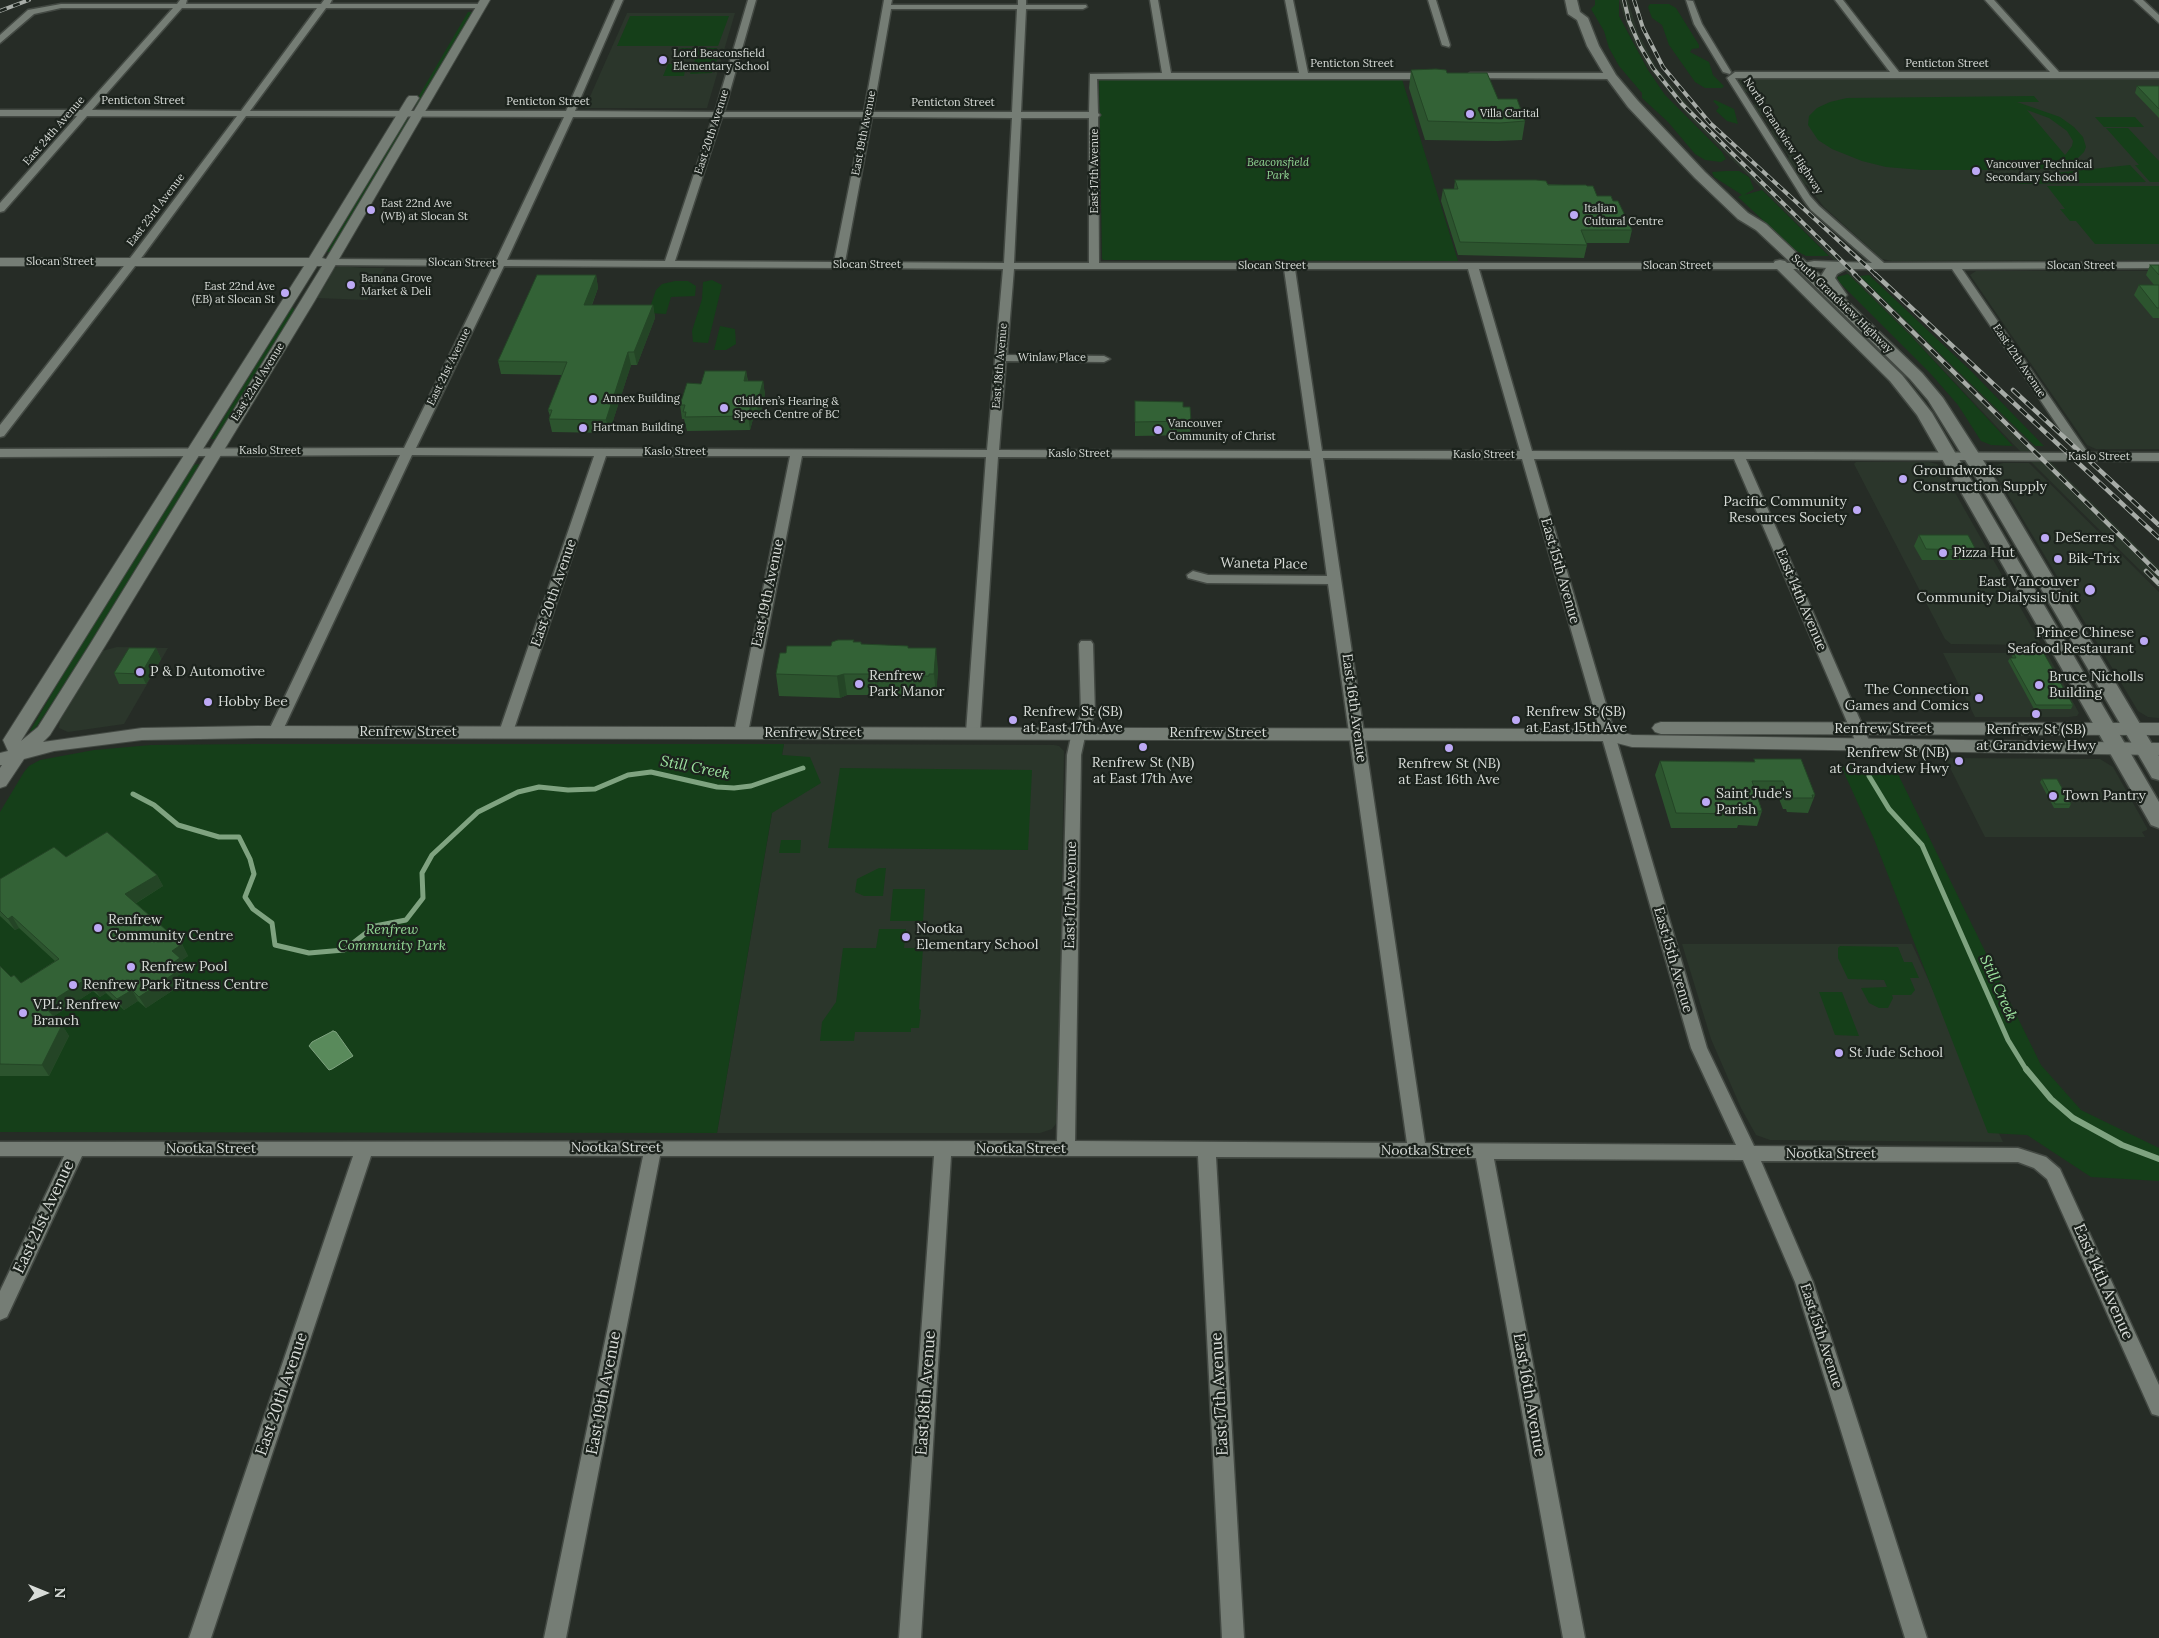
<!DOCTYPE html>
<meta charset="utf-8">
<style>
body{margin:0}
#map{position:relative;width:2159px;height:1638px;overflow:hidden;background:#262c26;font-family:Lora,serif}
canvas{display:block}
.north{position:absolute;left:20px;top:1568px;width:50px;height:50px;-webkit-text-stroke:4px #1c231d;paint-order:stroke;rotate:90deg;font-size:14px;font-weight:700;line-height:20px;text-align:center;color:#d8dcd8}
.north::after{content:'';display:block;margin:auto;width:18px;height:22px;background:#d8dcd8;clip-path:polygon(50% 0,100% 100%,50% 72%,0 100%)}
</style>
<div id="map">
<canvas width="2159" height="1638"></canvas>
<div class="north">N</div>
</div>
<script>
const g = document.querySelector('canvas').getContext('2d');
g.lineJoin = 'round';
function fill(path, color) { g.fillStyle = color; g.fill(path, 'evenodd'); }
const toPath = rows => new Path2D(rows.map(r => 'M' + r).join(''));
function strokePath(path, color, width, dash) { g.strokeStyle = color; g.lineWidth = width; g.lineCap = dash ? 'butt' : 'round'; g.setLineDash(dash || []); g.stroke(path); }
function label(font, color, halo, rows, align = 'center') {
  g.font = font + ' Lora,serif'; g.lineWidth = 4.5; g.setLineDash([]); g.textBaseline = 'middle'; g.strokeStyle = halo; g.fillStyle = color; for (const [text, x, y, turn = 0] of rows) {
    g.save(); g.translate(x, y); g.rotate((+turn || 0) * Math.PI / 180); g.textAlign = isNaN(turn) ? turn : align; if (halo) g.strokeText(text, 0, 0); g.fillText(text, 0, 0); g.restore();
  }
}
fill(toPath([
 [1619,0,1628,0,1638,33,1657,68,1699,118,2159,568,2159,589,2013,444,1909,334,1690,118,1647,66,1629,32],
 [627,13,735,13,707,108,585,108],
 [2159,78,2159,260,1892,261,1882,259,1824,207,1807,185,1801,184,1786,159,1789,157,1781,143,1776,141,1770,132,1772,130,1763,116,1758,114,1753,105,1756,104,1749,93,1744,91,1738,81,1743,79],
 [341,266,363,268,385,268,367,300,317,298,329,279,327,276,333,268],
 [1976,271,2159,271,2159,449,2096,449,2087,445,1970,275],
 [1856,462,1929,462,1937,464,1941,468,2040,642,2035,645,1951,644,1945,639,1854,464],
 [2003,463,2029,463,2159,592,2159,718,2148,717,2138,711,1994,471,1994,466],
 [117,647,168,648,124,724,68,732,59,728,60,720,102,651],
 [1943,653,2047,653,2079,713,2077,716,2069,717,1975,717],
 [784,744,1054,745,1059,746,1064,751,1058,1121,1052,1129,1040,1133,717,1133],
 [1945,758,2100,759,2113,767,2147,828,2147,830,2142,832,2145,837,1985,837],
 [1682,944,1912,944,2003,1142,1770,1140,1756,1135,1741,1108,1711,1039]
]), '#2b362b');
fill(toPath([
 [1595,0,1619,0,1619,16,1648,70,1665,95,1722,152,1726,159,1721,162,1705,160,1695,154,1668,122,1642,98,1642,93,1619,66,1609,48,1604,31,1591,9,1595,5],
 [1650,4,1669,4,1676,8,1699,45,1699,48,1692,49,1690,52,1709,62,1713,75,1724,86,1722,88,1705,88,1695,82,1669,45,1662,25,1652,18,1648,7],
 [468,12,473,12,419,106,413,106],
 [630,16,729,16,718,46,617,46],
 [683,48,717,48,715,53,708,55,675,57,679,49],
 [696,57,718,57,712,73,690,74],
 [668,64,686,64,684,76,663,76],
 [1099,79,1402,79,1458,261,1104,260,1102,259],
 [2034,96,2039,102,2017,102,2060,117,2074,127,2083,137,2086,147,2084,152,2076,160,2051,168,2028,170,1922,170,1886,167,1862,161,1832,149,1818,140,1808,125,1809,116,1817,108,1830,102,1847,98],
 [2027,110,2049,118,2067,131,2073,141,2072,146,2066,154,2065,155],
 [1715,100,1734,109,1738,124,1727,121,1716,111,1719,107,1713,101],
 [2095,117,2135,117,2144,127,2104,127],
 [410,119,331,252,327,252,405,120],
 [2106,128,2128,128,2159,161,2159,182,2150,182,2135,165,2139,165],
 [2130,165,2146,182,2022,184,1988,180],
 [1726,171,1739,171,1749,177,1754,189,1744,195,1762,190,1829,256,1806,256,1795,250,1738,197,1742,195,1714,177,1712,172],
 [2047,186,2159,186,2159,244,2095,244,2076,221,2070,221,2060,209,2065,209],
 [1848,274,1909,334,2013,446,1991,445,1981,441,1958,405,1930,373,1839,282,1837,277],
 [1869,275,1972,372,2044,446,2035,446,1860,276],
 [712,280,722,285,708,343,693,342,692,331,702,299,703,282],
 [675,281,688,281,696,286,695,296,671,297,666,314,648,313,656,290,662,284],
 [292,306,295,311,216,439,211,439],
 [720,326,735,329,736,344,726,350,714,350],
 [200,464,72,673,37,726,33,731,30,731,72,659,193,465],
 [251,744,784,744,782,755,810,757,821,783,772,813,717,1133,0,1132,0,812,24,772,29,766,40,760,94,750,151,745],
 [1841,766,1894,766,2041,1065,2081,1110,2159,1148,2159,1181,2091,1177,2027,1135,1988,1133,1874,839],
 [840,768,1032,770,1028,850,828,848],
 [781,840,801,840,800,853,779,853],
 [879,868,886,868,883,896,864,896,855,892,857,879],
 [893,889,925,889,923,921,890,921],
 [879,929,906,929,904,948,923,948,919,1009,921,1010,919,1028,911,1028,911,1032,855,1032,854,1041,820,1041,822,1022,836,1002,843,948,876,948],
 [1840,946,1898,947,1904,962,1912,962,1919,978,1910,978,1915,990,1911,995,1892,995,1893,998,1888,1008,1879,1008,1869,1003,1861,988,1887,987,1884,980,1848,979,1838,958,1838,948],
 [1819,992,1842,992,1859,1036,1835,1035]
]), '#153f19');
const water = toPath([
 [333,1031,336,1032,353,1056,332,1069,329,1070,309,1046,312,1042,333,1031]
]);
fill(water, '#598a5b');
strokePath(water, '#7fa380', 1);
strokePath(toPath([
 [1869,776,1889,809,1922,845,2008,1040,2027,1071],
 [133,794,154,805,178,825,219,837,239,837,250,859,254,874,245,897,253,909,272,923,275,945,309,953,344,950,375,926,406,920,423,898,422,873,432,855,478,812,518,792,539,787,568,790,595,789,628,775,651,772,717,787,734,788,751,786,803,768]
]), '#7fa380', 5);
strokePath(toPath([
 [2026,1069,2051,1099,2073,1118,2122,1145,2159,1159]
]), '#7fa380', 6);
const minor = toPath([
 [180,0,187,0,186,4,321,4,324,0,332,0,330,4,481,4,485,6,481,8,326,8,250,111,566,111,615,0,623,0,575,111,715,112,748,0,756,0,724,112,864,112,884,0,892,0,891,5,1018,5,1018,0,1026,0,1026,5,1086,5,1087,7,1083,9,1026,9,1021,112,1089,112,1090,74,1162,73,1150,0,1158,0,1171,73,1299,73,1285,0,1293,0,1308,73,1429,73,1433,76,1429,79,1097,79,1098,113,1100,115,1098,117,1099,263,1803,263,1814,261,1872,263,1811,210,1803,199,1727,78,1735,72,1890,72,1835,0,1843,0,1899,72,2050,72,1985,0,1994,0,2059,72,2159,72,2159,78,1735,78,1810,196,1819,206,1884,263,2159,262,2159,268,1962,269,2088,453,2159,453,2159,461,1746,459,1871,745,1869,748,1864,750,1859,748,1857,745,1734,459,1534,459,1707,1048,1754,1146,2018,1148,2046,1157,2060,1169,2159,1385,2159,1416,2152,1414,2047,1179,2034,1168,2018,1162,1761,1161,1813,1282,1927,1638,1905,1638,1795,1282,1743,1160,1494,1159,1585,1638,1563,1638,1476,1158,1216,1157,1244,1638,1222,1638,1198,1156,951,1156,921,1638,899,1638,934,1156,660,1156,566,1638,544,1638,643,1156,371,1156,211,1638,189,1638,353,1156,82,1156,7,1317,0,1320,0,1291,64,1156,0,1156,0,1142,1057,1141,1067,755,1072,732,1081,714,1079,644,1081,641,1091,641,1093,644,1095,714,1086,732,1081,755,1075,1141,1407,1143,1328,584,1207,583,1188,578,1187,575,1193,571,1208,575,1327,576,1311,458,998,457,980,732,978,735,973,737,968,735,966,732,986,457,802,456,748,733,746,736,741,738,736,736,734,733,790,456,606,456,513,732,511,735,506,737,501,735,499,732,594,456,412,455,282,732,280,735,270,735,268,732,400,455,0,457,0,449,404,448,493,266,330,265,325,262,330,259,496,260,564,117,246,116,142,257,4,436,0,437,0,425,134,253,237,116,87,116,4,211,0,212,0,203,77,116,0,116,0,110,82,110,173,8,61,8,34,14,0,43,0,35,28,10,61,4,177,4,180,0],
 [182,8,317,8,241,111,92,110,182,8],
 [891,9,1017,9,1012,112,873,112,891,9],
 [573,117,713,117,665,261,507,260,573,117],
 [722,117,863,117,834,262,675,261,722,117],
 [872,117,1012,118,1004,263,845,262,872,117],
 [1021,118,1089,118,1089,263,1014,263,1021,118],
 [504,266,1003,269,987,450,416,448,504,266],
 [1814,267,1841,269,1952,269,2076,453,1532,451,1479,269,1803,269,1814,267],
 [1014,269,1284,269,1310,451,999,450,1006,361,1104,362,1110,359,1104,356,1007,355,1014,269],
 [1295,269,1468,269,1520,451,1322,451,1295,269],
 [1323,458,1522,459,1691,1048,1736,1145,1425,1143,1323,458],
 [1428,0,1436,0,1450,45,1449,47,1442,45,1428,0],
 [1686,0,1693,1,1702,24,1731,72,1730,74,1723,72,1694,24,1686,0],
 [2134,0,2143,0,2159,15,2159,23,2134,0],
 [1470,73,1611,73,1615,76,1611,79,1467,78,1466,76,1470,73]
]);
const tertiary = toPath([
 [480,0,490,0,314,302,105,646,50,735,43,742,142,728,257,726,1609,729,1632,735,2159,743,2159,755,1632,747,1609,741,257,738,142,740,54,751,24,759,6,786,0,788,0,768,2,765,0,765,0,753,8,751,3,740,304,266,0,266,0,258,309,258,407,98,409,96,417,96,419,98,322,258,326,259,480,0],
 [317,266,322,266,89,646,38,727,21,741,317,266],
 [1661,722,2159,723,2159,735,1661,734,1655,732,1652,728,1655,724,1661,722]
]);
const secondary = toPath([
 [1565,0,1577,0,1580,12,1588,18,1599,46,1616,75,1638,101,1705,172,1748,213,1766,224,1821,276,1826,268,1841,262,1846,263,1848,266,1846,269,1837,274,1835,278,1847,295,1844,298,1922,373,1943,398,1990,471,2159,756,2159,780,2152,778,1972,471,1928,400,1910,379,1789,261,1756,230,1738,219,1695,178,1628,107,1605,76,1587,46,1577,20,1568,14,1565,0],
 [1780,260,1785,261,1902,375,1932,413,2159,802,2159,828,2151,825,1917,415,1890,381,1775,267,1773,264,1775,261,1780,260]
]);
strokePath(minor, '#434943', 3);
strokePath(tertiary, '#434943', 2);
strokePath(secondary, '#434943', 3);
fill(minor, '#757d75');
fill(tertiary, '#757d75');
fill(secondary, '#757d75');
const railFar1 = toPath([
 [1624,0,1629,21,1640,46,1653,68,1682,104,1856,275],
 [1634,0,1643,28,1663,67,1710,123,1876,275],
 [0,11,29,0]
]);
const rail = toPath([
 [1854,274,2159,574],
 [1875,274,2159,538],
 [2013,390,2159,525],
 [2146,571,2159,584]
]);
strokePath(railFar1, '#a7aca7', 4);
strokePath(rail, '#a7aca7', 4.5);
strokePath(railFar1, '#1c231d', 2.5, [7]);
strokePath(rail, '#1c231d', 3, [9]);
fill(toPath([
 [1411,70,1447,73,1498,99,1525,121,1522,140,1497,141,1425,140,1409,88],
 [2137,86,2159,86,2159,118,2135,93],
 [1455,180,1587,186,1597,196,1613,201,1632,230,1629,243,1586,243,1587,245,1584,258,1458,255,1441,201,1443,189,1454,189],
 [2150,265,2159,265,2159,318,2153,318,2134,295,2139,285,2154,285,2146,275],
 [596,275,598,288,592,305,653,305,655,318,637,365,631,365,609,433,552,432,549,419,550,416,548,410,562,375,501,374,498,361],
 [746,371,748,381,763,381,765,395,759,419,753,419,750,430,687,431,684,419,682,419,680,405,701,384],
 [1135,401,1183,407,1191,421,1190,435,1135,436],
 [1919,535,1976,550,1972,560,1922,560,1914,546],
 [854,642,861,642,861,644,908,648,938,669,936,696,930,696,930,698,888,698,888,696,880,695,847,695,840,698,779,696,776,674,786,653],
 [156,648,161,659,146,684,119,684,114,673],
 [2012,650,2073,705,2071,709,2034,709,2008,661,2010,658,2013,658,2010,653],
 [1754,759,1815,795,1808,813,1787,812,1786,809,1783,809,1778,796,1757,796,1762,811,1757,826,1738,825,1737,828,1671,828,1655,775,1660,761,1754,762],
 [2042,779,2071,804,2069,808,2054,808,2040,782],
 [157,875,163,886,135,904,182,944,188,956,182,960,187,970,177,976,181,985,146,1008,138,1001,124,1010,106,993,100,997,93,991,54,1016,62,1025,69,1036,49,1076,0,1076,0,966,11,977,21,983,55,961,19,928,15,930,0,916,0,879]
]), '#2c542e');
fill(toPath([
 [596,275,598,288,587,317,584,305],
 [653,305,655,318,637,365,634,352],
 [628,352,631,365,609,433,606,420],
 [746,371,748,385,744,381],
 [763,381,765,395,759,419,757,405],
 [751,405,753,419,750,430,748,416],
 [156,648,161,659,146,684,141,674],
 [936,648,938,669,936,696,934,674],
 [844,674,847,695,840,698,837,676],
 [157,875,163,886,131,906,125,894],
 [12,916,19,928,15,930,8,919],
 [182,944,188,956,182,960,187,970,177,976,181,985,146,1008,139,997,172,951],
 [86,979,93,991,51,1018,44,1006],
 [99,982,106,993,100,997,93,986],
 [132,990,138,1001,124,1010,117,999],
 [62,1025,69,1036,49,1076,42,1065]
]), '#244526');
const building = toPath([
 [1436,69,1446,70,1447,73,1487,73,1498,99,1517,99,1525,121,1500,123,1428,121,1411,70,1436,69],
 [2137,86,2159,86,2159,109,2137,86],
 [1455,180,1536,180,1546,181,1548,185,1586,185,1587,186,1593,186,1597,196,1611,196,1613,201,1618,201,1632,230,1581,230,1587,245,1460,242,1443,189,1458,189,1455,180],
 [2150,265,2159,265,2159,275,2150,265],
 [537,275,596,275,584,305,653,305,634,352,628,352,606,420,549,419,552,410,548,410,567,362,498,361,537,275],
 [2139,285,2159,285,2159,308,2157,308,2139,285],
 [705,371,746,371,744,381,763,381,757,405,751,405,748,416,685,417,686,412,683,412,685,405,680,405,687,383,701,384,705,371],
 [1135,401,1183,402,1183,407,1190,407,1191,421,1135,422,1135,401],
 [1919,535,1968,535,1976,550,1926,549,1919,535],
 [838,640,854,640,853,642,861,642,861,644,908,646,908,648,936,648,934,674,929,674,929,676,886,677,886,675,878,674,844,674,837,676,776,674,780,653,786,653,787,646,831,646,832,642,838,640],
 [129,648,156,648,141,674,114,673,129,648],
 [2012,650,2042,650,2073,705,2036,705,2010,658,2016,658,2012,650],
 [1754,759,1801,759,1815,795,1812,795,1813,798,1793,798,1792,794,1789,794,1783,781,1752,781,1762,811,1741,811,1742,814,1676,813,1660,761,1755,762,1754,759],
 [2042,779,2057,779,2071,804,2055,804,2042,779],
 [107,832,157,875,125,894,182,944,172,951,180,958,168,966,175,973,139,997,132,990,117,999,99,982,93,986,86,979,44,1006,62,1025,42,1065,0,1064,0,966,11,977,14,975,21,983,59,959,12,916,8,919,0,911,0,879,54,847,66,857,107,832]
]);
fill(building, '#336236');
strokePath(building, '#244526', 1);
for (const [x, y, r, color] of [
 [663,60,5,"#bda9f5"],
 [1470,114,5,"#bda9f5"],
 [1976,171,5,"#bda9f5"],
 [371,210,5,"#bda9f5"],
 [1574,215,5,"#bda9f5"],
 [351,285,5,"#bda9f5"],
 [285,293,5,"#bda9f5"],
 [593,399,5,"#bda9f5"],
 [724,408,5,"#bda9f5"],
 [583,428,5,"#bda9f5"],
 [1158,430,5,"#bda9f5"],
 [1903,479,5,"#bda9f5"],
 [1857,510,5,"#bda9f5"],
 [2045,538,5,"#bda9f5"],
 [1943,553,5,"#bda9f5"],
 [2058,559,5,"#bda9f5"],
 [2090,590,6,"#bda9f5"],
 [2144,641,5,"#bda9f5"],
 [140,672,5,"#bda9f5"],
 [859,684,5,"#bda9f5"],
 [2039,685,5,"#bda9f5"],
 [1979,698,5,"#bda9f5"],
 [208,702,5,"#bda9f5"],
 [2036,714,5,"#bda9f5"],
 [1013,720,5,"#bda9f5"],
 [1516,720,5,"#bda9f5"],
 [1143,747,5,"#bda9f5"],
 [1449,748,5,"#bda9f5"],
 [1959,761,5,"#bda9f5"],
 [2053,796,5,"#bda9f5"],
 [1706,802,5,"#bda9f5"],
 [98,928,5,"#bda9f5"],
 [906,937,5,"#bda9f5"],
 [131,967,5,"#bda9f5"],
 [73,985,5,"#bda9f5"],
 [23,1013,5,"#bda9f5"],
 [1839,1053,5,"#bda9f5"]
]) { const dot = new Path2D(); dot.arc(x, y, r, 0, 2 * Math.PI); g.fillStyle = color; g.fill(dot); strokePath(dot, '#1c231d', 2); }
label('11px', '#d8dcd8', '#1c231d', [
 ["Lord Beaconsfield",673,54],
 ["Elementary School",673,67],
 ["Villa Carital",1480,114],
 ["Vancouver Technical",1986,165],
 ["Secondary School",1986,178],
 ["East 22nd Ave",381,204],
 ["(WB) at Slocan St",381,217],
 ["Italian",1584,209],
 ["Cultural Centre",1584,222],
 ["Banana Grove",361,279],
 ["Market & Deli",361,292],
 ["East 22nd Ave",275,287,"right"],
 ["(EB) at Slocan St",275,300,"right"],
 ["Annex Building",603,399],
 ["Children’s Hearing &",734,402],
 ["Speech Centre of BC",734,415],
 ["Vancouver",1168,424],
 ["Community of Christ",1168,437],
 ["Hartman Building",593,428]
], 'left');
label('11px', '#d8dcd8', '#1c231d', [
 ["Penticton Street",1352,64],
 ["Penticton Street",1947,64],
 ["Penticton Street",143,101],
 ["Penticton Street",548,102],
 ["Penticton Street",953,103],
 ["East 24th Avenue",54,131,-49],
 ["East 20th Avenue",712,132,-72],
 ["East 19th Avenue",864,133,-79],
 ["North Grandview Highway",1783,136,57],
 ["East 17th Avenue",1095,171,-90],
 ["East 23rd Avenue",156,210,-53],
 ["Slocan Street",60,262],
 ["Slocan Street",462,263,1],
 ["Slocan Street",867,265],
 ["Slocan Street",1272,266],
 ["Slocan Street",1677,266],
 ["Slocan Street",2081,266],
 ["South Grandview Highway",1842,304,44],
 ["Winlaw Place",1052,358],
 ["East 12th Avenue",2019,361,56],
 ["East 18th Avenue",1000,366,-85],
 ["East 21st Avenue",449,367,-64],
 ["East 22nd Avenue",258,382,-58],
 ["Kaslo Street",270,451],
 ["Kaslo Street",675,452],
 ["Kaslo Street",1079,454],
 ["Kaslo Street",1484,455],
 ["Kaslo Street",2099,457]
]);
label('italic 11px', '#91d794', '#1c231d', [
 ["Beaconsfield",1278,163],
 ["Park",1278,176]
]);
label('14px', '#d8dcd8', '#1c231d', [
 ["Groundworks",1913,471],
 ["Construction Supply",1913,487],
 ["Pacific Community",1847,502,"right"],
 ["Resources Society",1847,518,"right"],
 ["DeSerres",2055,538],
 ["Pizza Hut",1953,553],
 ["Bik-Trix",2068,559],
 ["East Vancouver",2079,582,"right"],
 ["Community Dialysis Unit",2079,598,"right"],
 ["Prince Chinese",2134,633,"right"],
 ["Seafood Restaurant",2134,649,"right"],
 ["P & D Automotive",150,672],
 ["Renfrew",869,676],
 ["Park Manor",869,692],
 ["Bruce Nicholls",2049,677],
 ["Building",2049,693],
 ["The Connection",1969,690,"right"],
 ["Games and Comics",1969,706,"right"],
 ["Hobby Bee",218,702],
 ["Renfrew St (SB)",1023,712],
 ["at East 17th Ave",1023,728],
 ["Renfrew St (SB)",1526,712],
 ["at East 15th Ave",1526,728],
 ["Renfrew St (SB)",2036,730,"center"],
 ["at Grandview Hwy",2036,746,"center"],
 ["Renfrew St (NB)",1949,753,"right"],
 ["at Grandview Hwy",1949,769,"right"],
 ["Renfrew St (NB)",1143,763,"center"],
 ["at East 17th Ave",1143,779,"center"],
 ["Renfrew St (NB)",1449,764,"center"],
 ["at East 16th Ave",1449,780,"center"],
 ["Saint Jude's",1716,794],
 ["Parish",1716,810],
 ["Town Pantry",2063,796],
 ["Renfrew",108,920],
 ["Community Centre",108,936],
 ["Nootka",916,929],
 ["Elementary School",916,945],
 ["Renfrew Pool",141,967],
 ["Renfrew Park Fitness Centre",83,985],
 ["VPL: Renfrew",33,1005],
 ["Branch",33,1021],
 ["St Jude School",1849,1053]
], 'left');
label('14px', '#d8dcd8', '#1c231d', [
 ["Waneta Place",1264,564,1],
 ["East 15th Avenue",1560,571,74],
 ["East 20th Avenue",554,593,-71],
 ["East 19th Avenue",768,593,-78],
 ["East 14th Avenue",1801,600,67],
 ["East 16th Avenue",1354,708,82],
 ["Renfrew Street",1883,729],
 ["Renfrew Street",408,732],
 ["Renfrew Street",813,733],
 ["Renfrew Street",1218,733],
 ["East 17th Avenue",1071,895,-89],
 ["East 15th Avenue",1673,960,74],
 ["Nootka Street",616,1148],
 ["Nootka Street",211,1149],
 ["Nootka Street",1021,1149],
 ["Nootka Street",1426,1151],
 ["Nootka Street",1831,1154],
 ["East 15th Avenue",1821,1336,72]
]);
label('italic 14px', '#91d794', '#1c231d', [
 ["Renfrew",392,930],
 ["Community Park",392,946]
]);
label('italic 15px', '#9de4a0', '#1c231d', [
 ["Still Creek",695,768,11],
 ["Still Creek",1998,988,66]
]);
label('16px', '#d8dcd8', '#1c231d', [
 ["East 21st Avenue",44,1217,-65],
 ["East 14th Avenue",2103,1282,66],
 ["East 19th Avenue",604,1393,-79],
 ["East 18th Avenue",926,1393,-86],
 ["East 20th Avenue",282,1394,-71],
 ["East 17th Avenue",1220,1394,-93],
 ["East 16th Avenue",1529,1395,80]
]);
</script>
